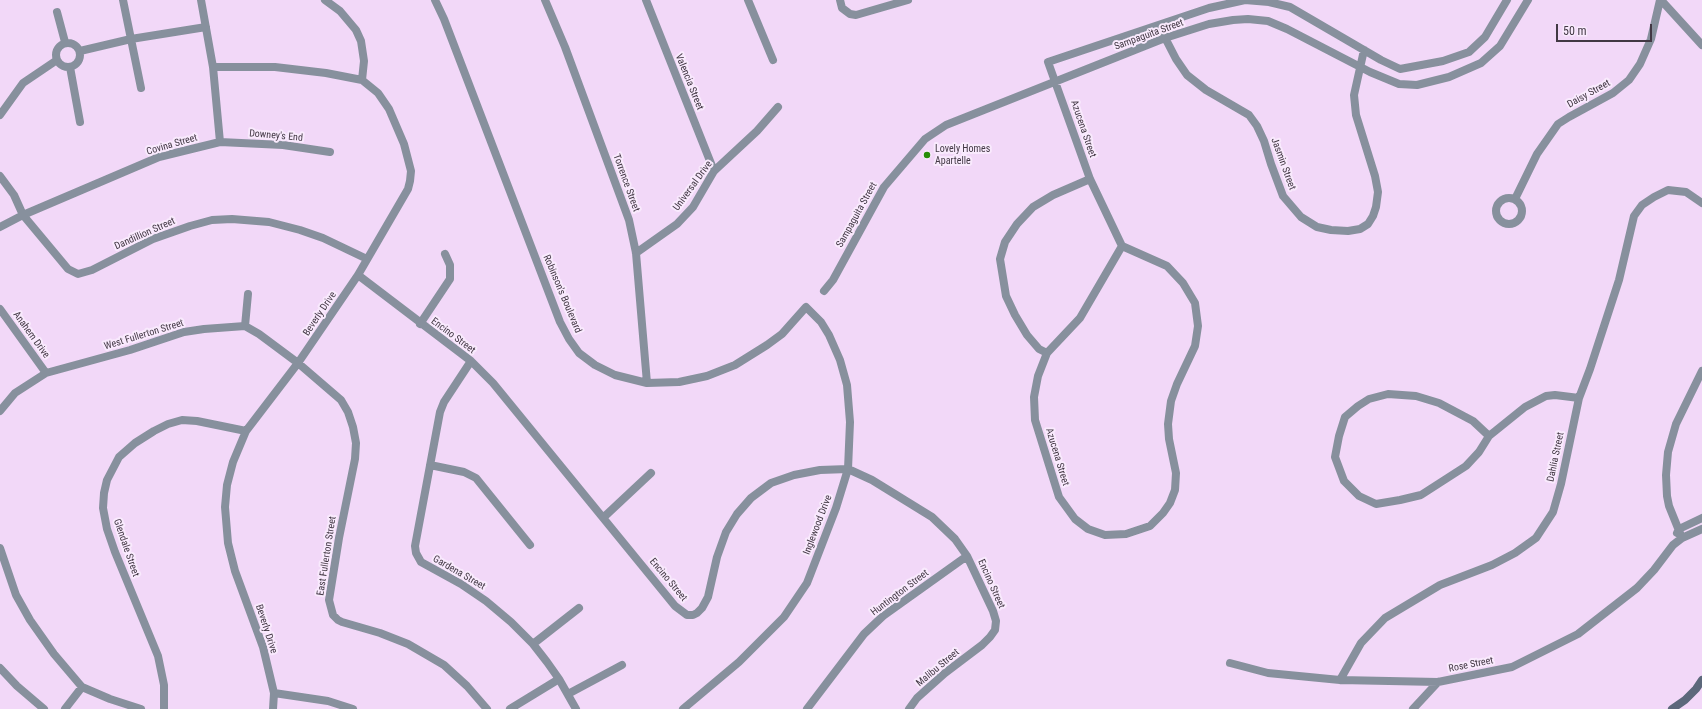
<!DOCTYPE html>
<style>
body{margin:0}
#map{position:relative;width:1702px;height:709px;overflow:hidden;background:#f2d8f8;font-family:"Roboto Condensed",sans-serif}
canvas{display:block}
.scale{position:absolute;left:1556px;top:24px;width:96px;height:18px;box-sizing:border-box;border:2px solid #423844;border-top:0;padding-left:5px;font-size:12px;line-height:14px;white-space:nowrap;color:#423844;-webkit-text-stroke:3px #f9eafd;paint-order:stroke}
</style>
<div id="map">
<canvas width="1702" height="709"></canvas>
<div class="scale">50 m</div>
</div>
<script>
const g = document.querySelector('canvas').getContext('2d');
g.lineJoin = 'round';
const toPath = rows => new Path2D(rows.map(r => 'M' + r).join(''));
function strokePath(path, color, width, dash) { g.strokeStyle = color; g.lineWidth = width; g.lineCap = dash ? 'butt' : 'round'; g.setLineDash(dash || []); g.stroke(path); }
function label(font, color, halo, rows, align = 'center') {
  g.font = font + ' "Roboto Condensed",sans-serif'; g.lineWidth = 4; g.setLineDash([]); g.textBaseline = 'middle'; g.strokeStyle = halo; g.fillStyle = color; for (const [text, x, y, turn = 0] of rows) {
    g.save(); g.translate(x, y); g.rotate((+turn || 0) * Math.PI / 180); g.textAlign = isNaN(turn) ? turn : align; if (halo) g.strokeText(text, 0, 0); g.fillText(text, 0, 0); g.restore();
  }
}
strokePath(toPath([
 [123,0,141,88],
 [201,0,213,67,220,142],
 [325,0,340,11,356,30,361,41,364,61,362,80],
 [435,0,444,19,560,322,569,339,579,353,595,365,615,375,647,383,679,382,707,376,735,365,767,345,782,334,806,307,821,322,829,335,840,360,847,385,850,422,848,469,836,508,807,583,784,617,739,662,683,709],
 [545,0,565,47,629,220,636,253,647,383],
 [646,0,714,171],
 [748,0,773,60],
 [840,0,842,8,850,14,856,15,908,0],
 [1661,0,1702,45],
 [57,12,65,42],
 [1159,26,1176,59,1187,75,1206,90,1249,115,1257,126,1264,141,1271,164,1283,196,1301,217,1317,227,1331,230,1348,231,1360,229,1368,224,1373,216,1376,207,1378,192,1375,176,1356,115,1354,95,1364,50],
 '56 55a12 12 0 1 1 24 0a12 12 0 1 1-24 0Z',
 [80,51,131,39,206,27],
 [70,67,80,122],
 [213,67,275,67,326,73,362,80,378,93,389,109,404,144,411,171,410,181,408,189,358,275,298,363,246,431,233,462,227,485,225,507,228,543,235,571,263,647,274,693,273,709],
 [0,115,23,83,57,60],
 [0,176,14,195,23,215,68,269,78,274,92,270,153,239,190,226,212,220,232,219,269,222,300,230,323,238,367,259],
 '1496 211a13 13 0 1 1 26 0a13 13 0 1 1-26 0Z',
 [1515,199,1537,154,1558,124,1569,117,1613,93,1629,80,1640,64,1651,39,1660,0],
 [0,227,23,215,159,157,220,142,283,145,330,152],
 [1122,246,1080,318,1047,353,1038,376,1034,397,1035,420,1059,497,1075,519,1088,529,1105,535,1126,534,1150,526,1163,513,1170,503,1175,490,1176,473,1169,439,1168,424,1171,401,1177,384,1195,346,1198,326,1195,303,1183,283,1167,266,1122,246,1090,179,1048,62,1209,8,1245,0,1269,2,1290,7,1381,60,1400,69,1443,61,1469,52,1485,37,1507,0],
 [636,253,677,224,693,207,714,171,757,131,778,107],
 [358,275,471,361,493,383,675,606,687,615,693,615,697,613,702,608,708,597,717,557,726,532,737,514,751,498,771,483,794,475,820,470,848,469,872,480,932,517,955,539,967,556,993,611,996,621,995,630,990,637,982,645,945,673,917,698,909,709],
 [824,291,833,280,884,187,925,139,946,125,1165,38,1209,24,1233,20,1248,19,1268,21,1287,29,1370,72,1399,84,1417,85,1449,77,1481,63,1500,46,1528,0],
 [0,309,46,373],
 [420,324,450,279,450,265,445,254],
 [245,326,248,294],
 [1047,353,1039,349,1027,335,1015,315,1006,296,1000,259,1005,242,1017,224,1033,207,1053,195,1090,179],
 [471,361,444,402,440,412,415,546,416,553,421,562,461,584,486,601,511,622,533,644,547,662,559,679,576,709],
 [0,411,15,393,46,373,130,350,184,332,204,329,245,326,259,334,298,363,341,400,348,412,353,427,356,443,355,459,339,538,329,600,333,615,338,620,342,622,380,633,408,644,444,665,467,686,487,709],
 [1489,436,1473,421,1439,403,1416,396,1388,394,1369,399,1358,406,1345,417,1339,436,1335,457,1344,481,1359,496,1376,504,1400,500,1421,495,1466,466,1479,452,1489,436,1525,407,1546,396,1555,395,1579,398],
 [430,465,464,472,476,478,530,545],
 [604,517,651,473],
 [1677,533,1679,529,1702,518],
 [1682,538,1669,506,1667,496,1666,475,1668,452,1676,424,1702,371],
 [0,548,16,595,30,620,54,654,82,687,110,699,141,709],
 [533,644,579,608],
 [1230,663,1268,673,1340,680,1438,682,1512,667,1578,634,1637,588,1654,570,1673,545,1682,538,1702,529],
 [0,668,17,686,44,709],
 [1340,680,1361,643,1385,618,1440,585,1492,565,1515,553,1536,538,1553,512,1561,484,1579,398,1590,369,1619,280,1634,216,1642,205,1654,197,1668,190,1686,192,1702,203],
 [274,693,328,701,353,709],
 [568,694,622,665],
 [65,709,82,687],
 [164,709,164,685,158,656,115,552,107,529,103,508,104,493,107,480,119,457,135,443,154,431,168,424,182,420,197,421,246,431],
 [510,709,559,679],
 [807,709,864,634,883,616,967,556],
 [1413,709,1438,682]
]), '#87909d', 8);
strokePath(toPath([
 [1672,709,1685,700,1696,689,1702,680]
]), '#5c687b', 8);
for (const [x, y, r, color] of [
 [927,155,4,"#278d07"]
]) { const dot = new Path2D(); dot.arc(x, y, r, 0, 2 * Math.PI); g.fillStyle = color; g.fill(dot); strokePath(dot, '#f9eafd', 1.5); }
label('10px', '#423844', '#f9eafd', [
 ["Sampaguita Street",1149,35,-20],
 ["Valencia Street",689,82,68],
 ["Daisy Street",1589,94,-29],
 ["Azucena Street",1083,129,71],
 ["Downey's End",276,136,5],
 ["Covina Street",172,145,-16],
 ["Jasmin Street",1283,164,70],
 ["Torrence Street",626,183,70],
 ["Universal Drive",693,186,-54],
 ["Sampaguita Street",857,215,-61],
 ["Dandillion Street",145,234,-24],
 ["Robinson's Boulevard",562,294,67],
 ["Beverly Drive",320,314,-56],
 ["Anahem Drive",31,335,54],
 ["West Fullerton Street",144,335,-17],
 ["Encino Street",453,336,37],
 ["Azucena Street",1057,457,73],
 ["Dahlia Street",1556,457,-78],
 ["Inglewood Drive",818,525,-69],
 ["Glendale Street",126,548,71],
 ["East Fullerton Street",327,556,-81],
 ["Gardena Street",459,573,30],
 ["Encino Street",668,580,50],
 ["Encino Street",991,584,66],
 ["Huntington Street",900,593,-37],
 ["Beverly Drive",266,629,72],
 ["Rose Street",1471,665,-11],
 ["Malibu Street",938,668,-40]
]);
label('10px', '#423844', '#f9eafd', [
 ["Lovely Homes",935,149],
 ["Apartelle",935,161]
], 'left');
</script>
